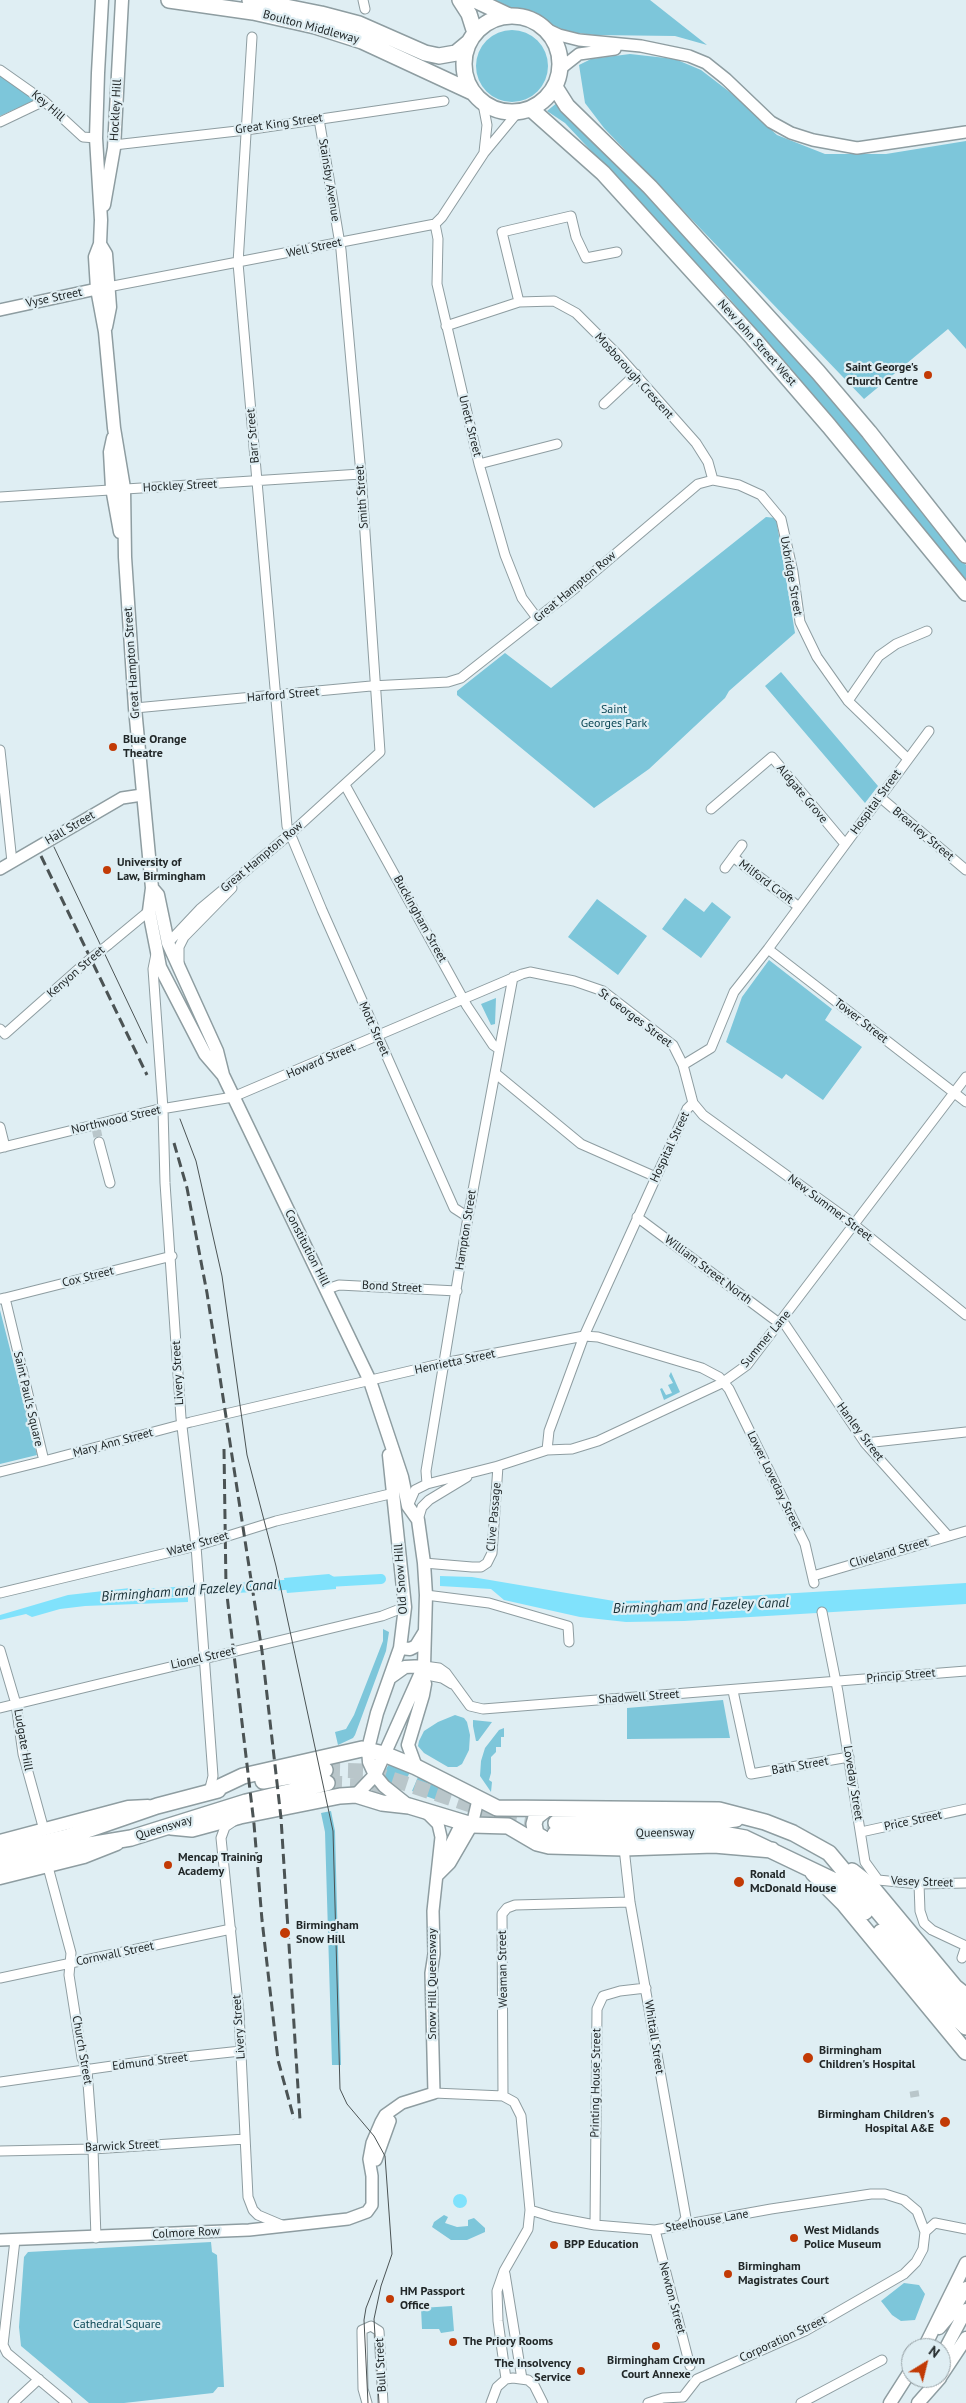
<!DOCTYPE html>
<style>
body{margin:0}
#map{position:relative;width:966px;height:2403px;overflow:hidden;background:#dfeef3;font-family:"PT Sans",sans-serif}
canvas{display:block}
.north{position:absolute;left:901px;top:2338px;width:50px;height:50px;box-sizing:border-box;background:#dfeef3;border:1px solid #939ea2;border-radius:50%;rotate:36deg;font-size:14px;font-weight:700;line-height:20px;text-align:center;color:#212728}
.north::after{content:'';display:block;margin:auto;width:18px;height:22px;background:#c23a05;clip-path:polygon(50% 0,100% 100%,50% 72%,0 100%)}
</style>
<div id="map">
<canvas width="966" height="2403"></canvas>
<div class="north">N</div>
</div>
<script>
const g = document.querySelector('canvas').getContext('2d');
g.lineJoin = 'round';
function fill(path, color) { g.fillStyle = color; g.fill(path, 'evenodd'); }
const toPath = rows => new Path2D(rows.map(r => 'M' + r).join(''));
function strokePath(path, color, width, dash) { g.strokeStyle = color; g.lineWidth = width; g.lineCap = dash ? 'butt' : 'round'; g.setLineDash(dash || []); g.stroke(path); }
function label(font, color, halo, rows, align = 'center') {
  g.font = font + ' "PT Sans",sans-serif'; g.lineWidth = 4.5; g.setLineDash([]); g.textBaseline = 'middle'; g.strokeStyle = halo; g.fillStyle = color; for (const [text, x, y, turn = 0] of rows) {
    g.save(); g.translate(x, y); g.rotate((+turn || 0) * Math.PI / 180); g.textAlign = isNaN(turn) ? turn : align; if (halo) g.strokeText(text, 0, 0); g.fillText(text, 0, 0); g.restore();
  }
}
fill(toPath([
 [493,0,650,0,707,45,675,36,595,35,569,32],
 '476 66a36 36 0 1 1 72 0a36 36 0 1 1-72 0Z',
 [630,54,675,59,701,70,731,93,777,135,825,154,886,154,966,141,966,349,948,329,864,399,604,128,585,103,579,65,591,59],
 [0,75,35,100,0,116],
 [558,102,649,194,718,268,872,444,966,565,966,585,815,398,729,298,565,123,547,111],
 [766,517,776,518,795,633,729,691,725,698,649,769,594,808,457,695,457,691,505,653,551,688],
 [781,672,878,786,865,803,765,686],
 [685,898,704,912,712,902,731,917,701,958,662,929],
 [597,899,647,936,618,975,568,937],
 [769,960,832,1009,825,1020,862,1047,823,1100,786,1074,782,1079,726,1042,742,997],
 [496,998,495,1024,491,1025,481,1004],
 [0,1310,37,1455,0,1464],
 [671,1372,680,1392,664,1400,660,1389,662,1388,666,1395,672,1393,668,1385,673,1383,669,1376],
 [383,1629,389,1632,386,1651,355,1735,353,1738,338,1745,335,1732,346,1729,354,1715,383,1641],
 [723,1700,730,1738,627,1739,627,1708],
 [455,1715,464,1718,467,1722,470,1735,469,1750,462,1764,457,1767,448,1767,424,1753,418,1746,419,1741,424,1731,438,1722],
 [473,1720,492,1722,478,1741,476,1741,473,1726],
 [504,1728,504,1737,501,1737,501,1747,496,1747,496,1752,491,1757,491,1773,489,1780,492,1782,491,1792,480,1776,481,1761,485,1748,499,1730],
 [389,1764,410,1772,400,1792,384,1777,383,1774],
 [418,1777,451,1795,448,1804,449,1796,445,1795,442,1802,412,1791],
 [331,1811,335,1831,341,2065,332,2065,325,1832,321,1813],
 [444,2215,448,2217,445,2223,457,2227,468,2226,468,2220,474,2218,485,2228,485,2232,467,2240,451,2240,432,2227,434,2222],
 [211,2242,212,2252,217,2255,224,2387,218,2387,213,2393,124,2403,89,2403,21,2346,19,2327,24,2257,28,2252],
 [904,2283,919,2285,925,2294,915,2320,901,2321,892,2315,881,2301],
 [452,2306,454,2331,441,2333,439,2329,422,2329,421,2308]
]), '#7dc6da');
fill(toPath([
 [329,1574,341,1581,332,1585,336,1586,336,1589,287,1593,284,1578],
 [440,1576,472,1577,614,1601,677,1600,966,1583,966,1604,684,1621,626,1622,580,1617,504,1600,491,1589,440,1586],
 [130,1588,142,1594,134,1597,138,1600,188,1597,188,1602,85,1606,60,1609,32,1617,26,1614,0,1620,0,1615,68,1595],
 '453 2201a7 7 0 1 1 14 0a7 7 0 1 1-14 0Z'
]), '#80e2fc');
strokePath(toPath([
 [328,1582,381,1579],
 [128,1595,299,1584]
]), '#80e2fc', 10);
strokePath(toPath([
 [96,1128,99,1142],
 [914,2091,915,2097]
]), '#b9c6ca', 9, [9, 4.5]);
strokePath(toPath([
 [325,1770,367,1771,492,1812,556,1823],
 [327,1783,359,1784,399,1795]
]), '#b9c6ca', 15, [15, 8]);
const minor = toPath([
 [363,0,365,9],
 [252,37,238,263,287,826,322,910,454,1208,468,1217],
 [0,70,44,101,83,137,96,138],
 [483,104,487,125,484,152],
 [0,122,44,101],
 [114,145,246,130,444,101],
 [435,224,438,239,437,284,479,464,505,555,522,598,537,618],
 [108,287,435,224,442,217,484,153,518,112],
 [519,302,502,232,571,216,576,237,586,258,617,252],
 [446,326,519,302,554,301,576,313,618,355,696,443,708,462,713,480],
 [604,404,636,374],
 [479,464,557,444],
 [0,497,361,474],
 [848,701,879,656,896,644,927,631],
 [135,708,371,686,448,682,461,678,573,590,698,484,713,480,739,485,761,495,781,519,793,572,800,622,817,657,848,701,908,759],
 [0,750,12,862],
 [345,785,467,1006,493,1045,499,1049],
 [881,798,966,870],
 [711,809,772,757,845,844],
 [733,857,799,907],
 [725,868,742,845],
 [168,943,200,909,290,834,380,752,361,474,341,250,319,119],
 [108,945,149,911],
 [768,949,966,1102],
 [156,954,153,969,163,1109,165,1183,181,1418,196,1546,213,1776,209,1792],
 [179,964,179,947,184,937,232,888],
 [0,1029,5,1034,84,964],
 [683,1065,711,1048,734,992,768,949,929,731],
 [495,1073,581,1144,656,1177],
 [693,1103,703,1115,847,1219,966,1315],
 [0,1127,5,1147],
 [99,1142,110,1183],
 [0,1148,155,1110,233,1097,522,974,530,972,574,981,603,991,673,1045,683,1065,693,1103,687,1109,584,1336,549,1431,547,1450],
 [637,1217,779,1323],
 [327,1289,339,1285,457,1291],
 [5,1298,172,1256],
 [0,1299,5,1298,44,1461,0,1472],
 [782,1320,865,1443,948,1536],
 [865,1443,966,1432],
 [44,1461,191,1422,444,1363,584,1336,598,1337,702,1368,719,1377,729,1389,805,1544,814,1583],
 [427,1484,426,1471,468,1217,513,977],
 [408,1506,415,1490,427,1484,498,1466,547,1450,572,1449,598,1441,722,1383,747,1365,966,1077],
 [418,1520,422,1507,429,1500,467,1477],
 [424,1563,472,1567,481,1567,487,1563,492,1553,498,1466],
 [813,1576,966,1531],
 [0,1593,196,1546,276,1521,394,1493],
 [426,1595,489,1603,568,1626,569,1642],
 [822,1612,838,1692,865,1862,878,1880,919,1884,966,1883],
 [0,1650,16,1704,23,1754,44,1830],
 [424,1666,439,1668,446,1673,470,1706,483,1709,966,1671],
 [422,1674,442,1678,452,1684],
 [733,1691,751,1774,849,1757],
 [0,1708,382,1616,405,1607],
 [234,1821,225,1827,221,1838,239,2013,248,2197,253,2210,258,2215,284,2226],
 [861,1832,966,1809],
 [624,1848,630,1902,686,2218,681,2225],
 [48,1867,71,1953,69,1975,82,2058,87,2070,93,2149,96,2238],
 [919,1884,920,1911,924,1923,932,1930,966,1946,962,1958],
 [0,1978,231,1929],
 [0,2082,147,2061,241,2051],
 [434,2093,503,2096,514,2102,521,2116,530,2210,528,2229,504,2271,497,2291,498,2321,506,2379],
 [503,2096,502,1914,507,1908,515,1905,630,1902],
 [0,2151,93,2149,245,2139],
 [530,2210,553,2217,595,2225,655,2230,771,2209,871,2194,885,2194,904,2200,917,2211,925,2232,923,2249,916,2262,904,2274,805,2331,697,2379,683,2397],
 [595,2225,597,2009,603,1996,620,1991,646,1988],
 [655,2230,690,2366],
 [925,2232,935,2223,966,2229],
 [15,2240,3,2345,7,2353,67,2403],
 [505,2274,522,2379],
 [13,2403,39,2379],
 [367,2403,363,2389,362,2334,362,2330,371,2326,379,2331,383,2403],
 [491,2403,497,2387,506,2379,513,2378,528,2380,534,2385,543,2403],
 [648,2403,663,2398,683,2397],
 [801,2403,882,2360]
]);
const tertiary = toPath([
 [544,28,559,35,579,40,641,46,689,56,706,63,726,79,771,122,791,133,813,140,857,148,966,132],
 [560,69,579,54,615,49],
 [0,310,106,287],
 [0,869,122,798,142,795],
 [441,1864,458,1830,472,1825],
 [437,1876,450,1863,472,1825,478,1800],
 [376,2160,390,2121],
 [0,2240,249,2230,348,2219,367,2212,372,2205,372,2176,369,2159,372,2143,381,2122,385,2115,402,2103,434,2093,431,1973,434,1954,433,1911,441,1837,438,1824,426,1812]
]);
const secondary = toPath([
 [102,0,98,73,96,138,101,220,100,244,95,257,97,289,105,332,114,428,124,488,125,557,135,708,152,888,149,911,160,967,205,1054,223,1075],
 [104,205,114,148,122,0],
 [100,244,106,254,110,307,106,327],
 [113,438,110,452,112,488,120,532],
 [152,888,158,895,168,943,217,1051,223,1075,370,1381,402,1477,408,1506,418,1520,424,1563,426,1595,424,1666,375,1775,356,1795],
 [389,1455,405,1607,400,1648,377,1713,368,1749,369,1762,375,1775,384,1786,409,1806],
 [400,1648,410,1649,416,1646,424,1633],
 [391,1677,405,1667,424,1666],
 [416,1767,408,1745,423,1695,425,1684,422,1674],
 [0,1841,128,1807,148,1806],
 [0,1878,84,1857,117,1844],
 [939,2328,950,2315,966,2288],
 [924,2348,966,2263],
 [941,2357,966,2310],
 [941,2376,966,2338],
 [890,2403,911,2370],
 [918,2403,940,2378]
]);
const trunk = toPath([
 [169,0,253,12,315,26,362,41,472,92],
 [250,0,321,14,359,24,425,53,439,56,456,53,468,43],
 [460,0,469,14,475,33],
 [475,0,509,16],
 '464 64a48 48 0 1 1 96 0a48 48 0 1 1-96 0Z',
 [555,87,567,106,650,187,818,372,869,432,966,555],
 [531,109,603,173,753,338,829,426,966,593],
 [263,1781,325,1770],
 [209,1792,243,1776,362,1749,384,1754,416,1767,497,1808,719,1810,765,1822,793,1833,829,1853,933,1977,966,2012],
 [545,1810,536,1817,534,1824,536,1834,551,1843],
 [556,1823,710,1822,736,1819],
 [171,1827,192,1829,240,1816,340,1796,356,1795,382,1803,409,1806,472,1825,508,1826,537,1843,549,1846,624,1848,714,1845,772,1850],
 [555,1834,712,1832,745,1838,833,1880,865,1912],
 [0,1853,67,1837,157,1806,218,1790],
 [0,1865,71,1848,131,1838,246,1802,327,1783],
 [852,1871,871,1886,955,1987,966,1996],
 [813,1873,844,1904,966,2052],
 [881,1932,936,1998,966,2027]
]);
strokePath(minor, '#8e9da1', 11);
strokePath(tertiary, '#8e9da1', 14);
strokePath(secondary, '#8e9da1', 15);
strokePath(trunk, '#8e9da1', 18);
strokePath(minor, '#fff', 9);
strokePath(tertiary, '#fff', 11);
strokePath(secondary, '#fff', 12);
strokePath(trunk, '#fff', 15);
strokePath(toPath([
 [54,847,147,1043],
 [180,1119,196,1161,222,1276,247,1455,276,1566,333,1831,340,2089,347,2104,374,2136,385,2156,392,2254,381,2286,374,2319,379,2403],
 [368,2403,364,2320,366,2308,377,2280]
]), '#4b5354', 1);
strokePath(toPath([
 [41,856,147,1075],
 [174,1143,187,1188,207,1293,262,1651,281,1818,300,2120],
 [224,1449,226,1587,254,1824,262,1920,278,2060,294,2119]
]), '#4b5354', 3, [10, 5]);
const minorBridge = toPath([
 [84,964,108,945]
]);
strokePath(minorBridge, '#8e9da1', 11, []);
strokePath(minorBridge, '#fff', 9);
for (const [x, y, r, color] of [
 [928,375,5,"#c23a05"],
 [113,747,5,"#c23a05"],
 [107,870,5,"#c23a05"],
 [168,1865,5,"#c23a05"],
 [739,1882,6,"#c23a05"],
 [285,1933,6,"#c23a05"],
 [808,2058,6,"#c23a05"],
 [945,2122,6,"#c23a05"],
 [794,2238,5,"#c23a05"],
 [554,2245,5,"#c23a05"],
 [728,2274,5,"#c23a05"],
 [390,2299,5,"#c23a05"],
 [453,2342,5,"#c23a05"],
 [656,2346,5,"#c23a05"],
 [581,2371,5,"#c23a05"]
]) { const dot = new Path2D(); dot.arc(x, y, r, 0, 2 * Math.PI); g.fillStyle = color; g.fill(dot); strokePath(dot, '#dfeef3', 2); }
label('12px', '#212728', '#dfeef3', [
 ["Boulton Middleway",311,27,15],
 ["Key Hill",48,106,41],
 ["Hockley Hill",116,110,-87],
 ["Great King Street",279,124,-8],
 ["Stainsby Avenue",329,180,81],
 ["Well Street",314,248,-12],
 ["Vyse Street",54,298,-12],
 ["New John Street West",757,343,48],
 ["Mosborough Crescent",634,376,48],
 ["Unett Street",470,426,76],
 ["Barr Street",253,436,-95],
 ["Hockley Street",180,486,-3],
 ["Smith Street",362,497,-94],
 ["Uxbridge Street",791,576,80],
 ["Great Hampton Row",575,587,-40],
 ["Great Hampton Street",132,663,-94],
 ["Harford Street",283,695,-5],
 ["Aldgate Grove",802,794,50],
 ["Hospital Street",876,802,-54],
 ["Hall Street",70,828,-30],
 ["Brearley Street",923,834,40],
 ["Great Hampton Row",262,857,-40],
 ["Milford Croft",766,882,37],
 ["Buckingham Street",420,919,61],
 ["Kenyon Street",76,972,-41],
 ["St Georges Street",635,1018,37],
 ["Tower Street",861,1021,38],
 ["Mott Street",374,1029,66],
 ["Howard Street",321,1061,-23],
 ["Northwood Street",116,1120,-13],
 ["Hospital Street",670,1147,-65],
 ["New Summer Street",830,1208,37],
 ["Hampton Street",466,1230,-81],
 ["Constitution Hill",307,1248,63],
 ["William Street North",708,1270,37],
 ["Cox Street",88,1277,-14],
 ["Bond Street",392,1287,3],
 ["Summer Lane",766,1339,-50],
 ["Henrietta Street",455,1362,-12],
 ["Livery Street",178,1373,-93],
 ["Saint Paul's Square",28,1399,77],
 ["Hanley Street",860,1432,53],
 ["Mary Ann Street",113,1443,-15],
 ["Lower Loveday Street",774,1481,64],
 ["Clive Passage",494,1517,-85],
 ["Water Street",198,1544,-16],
 ["Cliveland Street",889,1553,-16],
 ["Old Snow Hill",401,1579,-94],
 ["Lionel Street",203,1658,-13],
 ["Princip Street",901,1676,-5],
 ["Shadwell Street",639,1697,-4],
 ["Ludgate Hill",23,1740,80],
 ["Bath Street",800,1766,-10],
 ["Loveday Street",853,1783,81],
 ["Price Street",913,1821,-12],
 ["Queensway",164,1828,-17],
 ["Queensway",665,1833,-1],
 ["Vesey Street",922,1882,2],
 ["Cornwall Street",115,1954,-12],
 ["Weaman Street",503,1969,-91],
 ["Snow Hill Queensway",433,1984,-90],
 ["Livery Street",239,2027,-94],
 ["Whittall Street",654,2037,81],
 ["Church Street",82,2050,80],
 ["Edmund Street",150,2062,-7],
 ["Printing House Street",596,2083,-89],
 ["Barwick Street",122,2146,-3],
 ["Steelhouse Lane",707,2221,-10],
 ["Colmore Row",186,2233,-3],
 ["Newton Street",672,2298,75],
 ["Corporation Street",783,2339,-25],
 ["Bull Street",381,2365,-93]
]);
label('bold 12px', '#212728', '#dfeef3', [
 ["Saint George's",918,368,"right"],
 ["Church Centre",918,382,"right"],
 ["Blue Orange",123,740],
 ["Theatre",123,754],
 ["University of",117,863],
 ["Law, Birmingham",117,877],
 ["Mencap Training",178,1858],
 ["Academy",178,1872],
 ["Ronald",750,1875],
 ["McDonald House",750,1889],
 ["Birmingham",296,1926],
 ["Snow Hill",296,1940],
 ["Birmingham",819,2051],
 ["Children's Hospital",819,2065],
 ["Birmingham Children's",934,2115,"right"],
 ["Hospital A&E",934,2129,"right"],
 ["West Midlands",804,2231],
 ["Police Museum",804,2245],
 ["BPP Education",564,2245],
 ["Birmingham",738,2267],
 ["Magistrates Court",738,2281],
 ["HM Passport",400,2292],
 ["Office",400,2306],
 ["The Priory Rooms",463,2342],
 ["Birmingham Crown",656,2361,"center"],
 ["Court Annexe",656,2375,"center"],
 ["The Insolvency",571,2364,"right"],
 ["Service",571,2378,"right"]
], 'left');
label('12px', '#0b4755', '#dfeef3', [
 ["Saint",614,710],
 ["Georges Park",614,724],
 ["Cathedral Square",117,2325]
]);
label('italic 14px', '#172e34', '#dfeef3', [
 ["Birmingham and Fazeley Canal",189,1591,-4],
 ["Birmingham and Fazeley Canal",701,1606,-2]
]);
</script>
